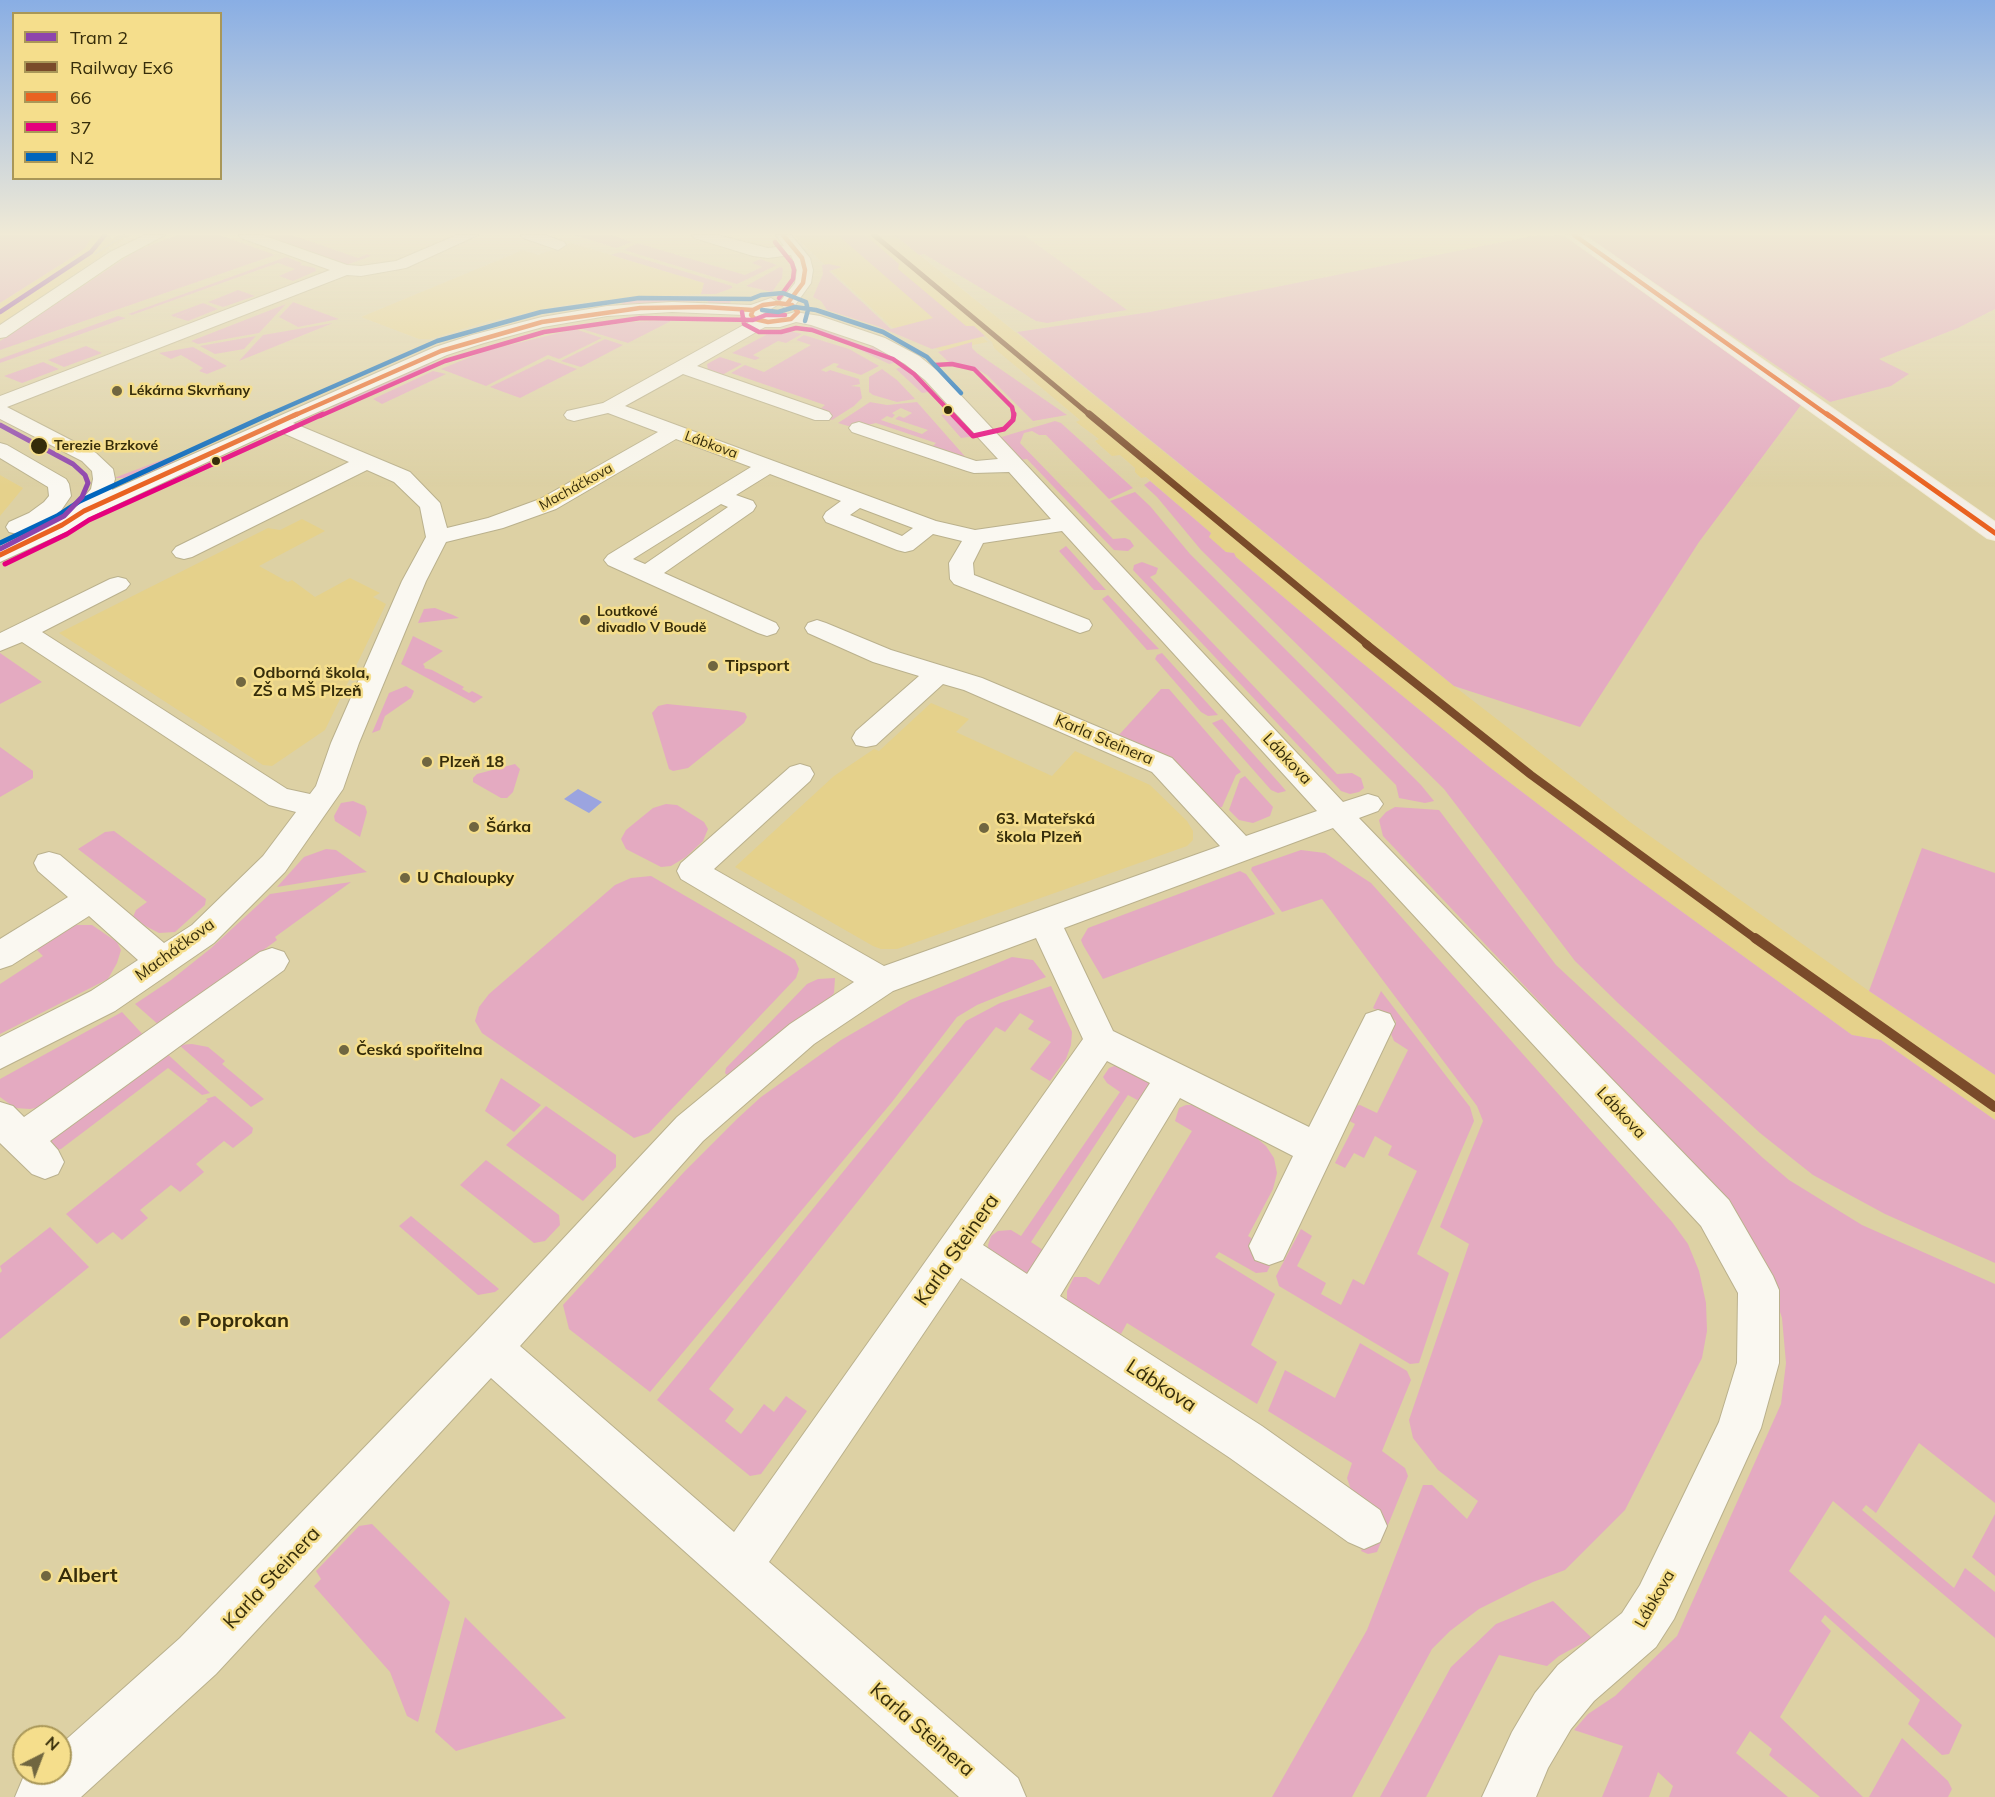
<!DOCTYPE html>
<meta charset="utf-8">
<style>
body{margin:0}
#map{position:relative;width:1995px;height:1797px;overflow:hidden;background:#ddd1a4;font-family:Mulish,sans-serif}
canvas{display:block}
.legend{position:absolute;left:12px;top:12px;width:210px;height:168px;box-sizing:border-box;background:#f5de8c;border:2px solid #a99758;margin:0;padding:8px 10px;list-style:none;font-size:18px;color:#362d0a}
.legend li{display:flex;align-items:center;gap:12px;height:30px}
.legend b{width:30px;border:2px solid #a99758}
.north{position:absolute;left:12px;top:1725px;width:60px;height:60px;box-sizing:border-box;background:#f5de8c;border:2px solid #a99758;border-radius:50%;rotate:42deg;font-size:16px;font-weight:700;line-height:24px;text-align:center;color:#362d0a}
.north::after{content:'';display:block;margin:auto;width:21px;height:27px;background:#706640;clip-path:polygon(50% 0,100% 100%,50% 72%,0 100%)}
</style>
<div id="map">
<canvas width="1995" height="1797"></canvas>
<ul class="legend">
<li><b style="height:8px;background:#8e44ad"></b>Tram 2</li>
<li><b style="height:8px;background:#7a4b2a"></b>Railway Ex6</li>
<li><b style="height:8px;background:#e96221"></b>66</li>
<li><b style="height:8px;background:#e5007d"></b>37</li>
<li><b style="height:8px;background:#0065bd"></b>N2</li>
</ul>
<div class="north">N</div>
</div>
<script>
const g = document.querySelector('canvas').getContext('2d');
g.lineJoin = 'round';
function fill(path, color) { g.fillStyle = color; g.fill(path, 'evenodd'); }
const toPath = rows => new Path2D(rows.map(r => 'M' + r).join(''));
function strokePath(path, color, width, dash) { g.strokeStyle = color; g.lineWidth = width; g.lineCap = dash ? 'butt' : 'round'; g.setLineDash(dash || []); g.stroke(path); }
function label(font, color, halo, rows, align = 'center') {
  g.font = font + ' Mulish,sans-serif'; g.lineWidth = 5; g.setLineDash([]); g.textBaseline = 'middle'; g.strokeStyle = halo; g.fillStyle = color; for (const [text, x, y, turn = 0] of rows) {
    g.save(); g.translate(x, y); g.rotate((+turn || 0) * Math.PI / 180); g.textAlign = isNaN(turn) ? turn : align; if (halo) g.strokeText(text, 0, 0); g.fillText(text, 0, 0); g.restore();
  }
}
fill(toPath([
 [92,235,111,235,110,240,119,235,131,235,109,248,100,257,0,325,0,303,79,253],
 [793,235,895,235,1454,686,1630,822,1869,991,1995,1075,1995,1120,1881,1040,1852,1035,1630,874,1488,766,1333,639,1235,556,1234,553,1226,552,1209,537,1211,533,1146,477,1141,478,1135,472,1135,468,1120,455,1112,456,1095,441,1099,439,1076,422,1080,420,994,348,992,342,975,327,973,329,988,342,942,351,892,327],
 [571,243,704,283,701,294,635,297,564,305,486,322,430,339,419,339,361,317,523,250,538,255],
 [0,475,23,488,0,516],
 [302,519,325,531,259,566,288,582,292,580,315,597,350,578,380,593,373,597,386,604,325,730,272,766,263,765,59,633,268,528,280,530],
 [931,703,969,719,956,732,1052,776,1075,751,1150,785,1187,821,1193,831,1193,840,1187,846,897,949,881,949,873,946,735,867,834,776,874,749,879,751]
]), '#e5d18b');
fill(toPath([
 [0,235,92,235,86,247,79,253,0,303],
 [178,235,220,235,275,255,0,350,0,341,137,250],
 [263,235,292,235,358,258,367,254,371,256,346,265],
 [575,235,611,235,633,242,616,248],
 [838,235,865,235,899,264,898,269,966,326,974,326,985,336,932,349,877,326,827,310,821,301,813,297,823,274,822,265,829,264,842,267,829,271,891,329,933,318],
 [895,235,1024,235,1127,310,1047,323,1036,321,924,254,919,255],
 [1563,235,1801,405,1699,542,1580,727,1454,686,1017,332,1150,312,1533,236],
 [1584,235,1995,235,1995,309,1958,328,1879,359,1909,374,1891,386,1830,402],
 [637,243,745,275,762,267,752,263,760,259,777,265,737,284,624,250],
 [620,252,732,286,732,288,716,294,701,294,704,283,611,255],
 [286,257,302,263,300,265,315,268,316,271,293,281,279,276,295,269,278,263,132,315,128,314],
 [780,267,783,268,782,278,772,292,746,286],
 [238,290,255,296,223,307,208,302],
 [719,298,732,300,729,304,709,303,707,301,621,304,626,301,654,299],
 [293,302,339,319,298,327,279,317],
 [203,303,218,309,188,321,175,317,191,310,174,317,171,315],
 [286,304,259,333,198,344,191,341],
 [118,316,126,318,0,363,0,359],
 [669,320,671,321,628,343,582,329,630,322],
 [333,323,239,361,263,335],
 [812,325,869,348,874,346,901,361,889,364,850,345,806,330],
 [575,329,602,338,559,359,548,355,486,386,441,369,485,351],
 [775,330,786,330,802,334,786,343,778,341,753,355,760,358,755,360,732,353],
 [804,335,849,349,879,366,861,375,836,367,839,364,834,363,821,370,826,372,830,370,859,379,860,384,851,386,860,387,862,398,854,406,832,420,822,417,820,409,825,405,731,373,745,365,764,372,811,345,796,340],
 [256,336,244,349,215,354,200,346],
 [605,339,623,345,581,367,561,361],
 [972,342,972,348,977,353,1067,415,1033,421,987,375,980,371,954,367,938,352],
 [86,346,102,353,64,367,48,360],
 [193,347,227,366,207,374,199,371,203,368,181,355,171,359,159,353],
 [720,357,742,364,722,375,708,370,707,364],
 [548,359,577,369,520,398,490,387],
 [43,362,59,369,22,383,4,376],
 [428,364,430,365,429,368,339,408,326,405,335,402,340,403],
 [906,365,919,376,928,392,922,393,896,369],
 [882,369,897,380,915,399,897,402,873,395,869,392,869,377],
 [433,371,446,374,382,404,373,399],
 [870,402,887,405,917,402,969,461,932,447,936,443,876,423,855,428,838,423],
 [901,408,912,413,904,418,899,416,895,419,928,430,922,434,881,420,887,416,892,418,895,415,892,413],
 [948,414,965,424,977,436,961,438,941,415],
 [1055,421,1061,423,1133,488,1109,499,1046,435,1039,435,1032,431,1024,433,1020,443,1113,539,1125,538,1130,540,1134,546,1128,551,1114,550,1027,459,1020,460,998,438],
 [167,458,176,462,137,478,114,478],
 [1150,481,1211,533,1209,537,1226,552,1234,553,1236,557,1333,639,1488,766,1630,874,1852,1035,1881,1040,1995,1120,1995,1263,1885,1214,1813,1175,1760,1133,1618,1003,1575,961,1444,789,1201,550,1157,497,1144,485],
 [154,490,154,492,34,545,128,498],
 [1135,492,1150,506,1190,554,1421,785,1434,801,1425,803,1399,798,1396,785,1110,501],
 [1066,546,1106,590,1094,590,1059,551],
 [1142,562,1158,568,1156,574,1150,577,1337,774,1352,773,1361,778,1364,788,1359,792,1350,794,1341,791,1133,570,1134,565],
 [1108,595,1159,649,1147,650,1102,599],
 [435,608,453,615,459,618,418,623,424,609],
 [413,636,443,651,423,664,425,667,424,668,432,670,464,687,462,689,469,693,472,691,483,697,474,703,401,664],
 [0,653,42,682,0,704],
 [1162,653,1218,715,1208,716,1201,712,1155,659,1157,655],
 [406,686,414,691,411,698,385,716,380,730,372,733,389,693],
 [1161,689,1169,689,1241,772,1236,775,1222,807,1217,808,1117,737],
 [667,704,737,711,745,713,747,717,744,723,688,768,673,771,669,769,652,713,658,706],
 [1222,719,1281,785,1286,791,1278,793,1271,790,1212,723],
 [0,747,33,771,33,778,0,797],
 [515,764,520,769,513,792,507,798,501,798,473,782,473,778,477,774],
 [1245,776,1273,807,1270,816,1253,823,1239,820,1229,810,1240,779],
 [353,801,365,806,367,812,360,837,335,821,334,816,341,803],
 [666,804,677,805,704,822,708,829,703,841,686,857,671,866,661,867,626,849,621,839,626,830,653,808],
 [1395,807,1439,810,1556,965,1763,1158,1789,1180,1862,1225,1995,1284,1995,1503,1919,1443,1876,1513,1866,1505,1862,1510,1954,1588,1965,1568,1995,1592,1995,1638,1833,1501,1789,1571,1962,1725,1949,1754,1942,1755,1908,1724,1920,1700,1825,1615,1821,1621,1831,1631,1780,1717,1863,1797,1820,1797,1769,1755,1772,1749,1750,1731,1736,1753,1788,1797,1669,1797,1673,1786,1658,1772,1649,1797,1602,1797,1623,1746,1574,1730,1588,1714,1615,1696,1677,1636,1781,1404,1786,1363,1782,1318,1766,1270,1686,1157,1383,836,1379,820,1386,812],
 [114,831,206,899,205,905,175,932,159,933,132,919,136,910,147,902,78,849,105,832],
 [1922,848,1995,873,1995,1075,1869,991],
 [326,849,336,850,367,872,277,887,304,857],
 [1301,850,1325,853,1371,883,1672,1222,1688,1244,1699,1271,1706,1303,1707,1331,1702,1358,1625,1510,1565,1570,1533,1582,1479,1609,1450,1631,1432,1649,1352,1797,1272,1797,1367,1630,1423,1485,1432,1485,1467,1519,1478,1501,1438,1470,1413,1438,1409,1420,1469,1244,1440,1227,1483,1121,1477,1106,1322,899,1282,912,1251,870,1252,867],
 [1240,871,1246,874,1275,914,1103,979,1083,945,1081,940,1088,928],
 [651,876,789,956,795,960,799,969,796,978,649,1133,634,1138,482,1033,475,1021,479,1007,489,994,615,885,631,878],
 [351,882,275,937,277,940,160,1026,135,1004,171,980,210,949,270,894],
 [76,925,92,925,117,942,121,950,117,963,108,979,0,1034,0,984,43,956,37,950,39,944,60,931],
 [1012,957,1033,960,1046,977,977,1005,957,1017,892,1102,650,1392,569,1329,563,1305,684,1172,738,1118,761,1097,841,1040,910,1000],
 [835,978,834,993,829,999,727,1075,725,1073,726,1068,807,984,818,979],
 [1051,986,1072,1032,1071,1045,1066,1059,1050,1081,1030,1069,1051,1042,1028,1029,1034,1021,1020,1013,1005,1032,996,1027,709,1389,734,1409,725,1421,741,1434,764,1404,774,1412,786,1396,807,1411,761,1474,750,1476,657,1400,966,1021,1000,1003],
 [1381,991,1470,1107,1474,1121,1417,1254,1449,1273,1419,1363,1410,1364,1279,1286,1276,1276,1301,1229,1312,1236,1297,1266,1326,1283,1321,1294,1341,1305,1353,1279,1364,1285,1417,1171,1388,1155,1392,1146,1375,1136,1364,1158,1354,1153,1345,1168,1335,1163,1355,1124,1346,1119,1354,1106,1360,1105,1377,1113,1408,1050,1394,1041,1391,1034,1396,1021,1373,1008],
 [122,1012,147,1039,46,1106,30,1109,15,1108,0,1097,0,1079],
 [192,1044,208,1047,225,1061,222,1064,264,1099,251,1107,179,1045],
 [163,1050,210,1093,202,1095,168,1068,61,1149,52,1151,44,1144],
 [1117,1065,1150,1082,1152,1090,1143,1103,1128,1095,1031,1242,1046,1252,1046,1261,1021,1279,989,1256,988,1245,991,1236,998,1231,1011,1230,1021,1236,1120,1092,1107,1083,1103,1077,1109,1068],
 [501,1078,541,1105,514,1132,485,1111],
 [215,1096,253,1128,252,1133,233,1148,224,1141,196,1164,204,1172,180,1192,171,1185,140,1210,148,1218,122,1240,113,1232,97,1244,66,1214,208,1101,206,1099],
 [1186,1105,1196,1105,1252,1134,1266,1146,1274,1158,1277,1173,1273,1189,1248,1236,1276,1254,1267,1272,1256,1273,1219,1252,1215,1257,1275,1294,1251,1345,1277,1362,1257,1404,1127,1323,1121,1334,1067,1306,1067,1291,1074,1277,1086,1277,1099,1285,1192,1131,1175,1121,1179,1108],
 [546,1106,616,1155,616,1167,583,1201,506,1145],
 [486,1160,559,1215,560,1225,545,1241,534,1243,460,1185],
 [411,1216,499,1289,495,1292,478,1295,399,1226],
 [50,1227,89,1267,0,1339,0,1273,2,1271,0,1266],
 [1360,1343,1407,1371,1411,1380,1382,1451,1405,1468,1408,1476,1377,1552,1368,1554,1361,1551,1375,1516,1351,1490,1347,1478,1352,1463,1268,1411,1285,1370,1335,1398],
 [1995,1514,1995,1576,1972,1557],
 [372,1524,450,1602,418,1722,407,1716,390,1672,314,1586,321,1579,316,1571,359,1526],
 [1553,1601,1592,1638,1559,1656,1547,1666,1499,1655,1426,1797,1380,1797,1451,1667,1496,1624],
 [465,1617,566,1718,456,1751,435,1732],
 [1902,1738,1948,1781,1952,1789,1948,1797,1869,1797]
]), '#e4aac1');
fill(toPath([
 [578,789,602,802,589,813,564,799]
]), '#9ba4df');
const minor = toPath([
 [145,235,165,235,122,258,6,337,0,338,0,325,110,252,145,235],
 [239,235,262,235,347,265,361,266,396,261,457,235,478,235,406,268,361,276,347,275,7,407,96,453,113,469,115,479,112,490,435,347,472,335,542,317,607,306,672,302,751,305,771,298,779,303,795,283,797,270,791,255,768,258,753,256,694,238,692,235,717,235,768,248,784,246,776,235,791,235,810,258,813,270,811,283,793,308,787,309,779,304,761,315,778,317,795,312,820,316,885,338,919,356,939,372,1343,802,1368,794,1378,797,1383,804,1378,811,1359,818,1729,1200,1773,1276,1779,1290,1779,1363,1761,1428,1674,1619,1656,1647,1594,1701,1571,1729,1548,1768,1536,1797,1482,1797,1512,1732,1535,1693,1558,1665,1622,1613,1640,1585,1719,1422,1737,1363,1738,1293,1701,1226,1333,828,1064,928,1113,1031,1309,1127,1366,1014,1378,1010,1390,1014,1395,1024,1283,1260,1269,1265,1255,1260,1249,1246,1293,1156,1180,1098,1060,1296,1262,1426,1380,1510,1387,1526,1380,1542,1364,1549,1348,1542,1230,1458,961,1278,769,1562,1018,1778,1026,1797,959,1797,491,1378,216,1674,81,1797,15,1797,23,1778,29,1773,60,1773,60,1745,180,1638,475,1333,677,1117,790,1024,854,982,681,879,677,871,681,863,790,767,800,764,810,767,814,774,810,781,714,869,884,966,1220,846,1152,772,964,690,943,684,876,745,866,747,856,745,852,738,856,731,919,676,873,662,808,633,805,628,808,623,817,620,826,623,891,650,982,678,1172,758,1246,836,1317,811,1062,531,983,543,973,563,974,575,1089,620,1092,625,1089,630,1080,633,954,584,950,579,949,563,962,541,933,534,913,550,905,552,897,550,826,522,823,517,826,512,841,501,770,474,736,495,753,501,756,506,753,511,664,573,776,623,779,628,776,633,767,636,758,633,608,565,604,560,608,555,751,467,676,439,556,509,503,528,446,542,426,581,359,743,343,789,285,872,214,943,115,1011,0,1069,0,1037,91,991,138,960,89,916,12,965,0,969,0,939,68,897,38,871,34,863,38,855,49,852,60,855,164,943,192,925,263,856,296,812,269,805,22,642,0,651,0,633,110,579,118,577,126,579,130,584,126,589,42,632,287,789,310,794,316,786,331,743,402,581,426,537,420,507,394,482,367,470,192,557,184,559,176,557,172,552,176,547,349,462,276,430,92,516,70,530,0,562,0,546,54,520,76,506,91,489,93,479,92,471,82,461,0,419,0,396,330,270,241,238,239,235],
 [672,312,744,315,749,322,603,403,567,411,564,415,567,419,574,421,608,413,658,432,540,499,488,518,447,528,440,503,410,472,293,423,447,355,484,343,543,327,607,316,672,312],
 [796,322,811,325,873,346,905,364,925,380,998,459,976,461,859,422,852,424,849,428,852,432,967,471,974,473,1009,472,1051,519,975,530,936,521,625,406,683,374,815,420,829,420,832,416,829,412,697,366,765,327,780,327,796,322],
 [721,504,728,507,645,564,633,559,721,504],
 [860,508,913,528,902,536,850,515,860,508],
 [1036,938,1083,1039,734,1532,520,1346,703,1141,814,1044,893,991,1036,938],
 [1107,1061,1150,1083,1027,1274,983,1245,1107,1061],
 [521,235,545,235,564,242,566,245,558,250,523,238,521,235],
 [0,443,7,445,66,479,69,484,71,496,60,512,45,523,17,534,9,532,6,527,9,522,29,513,44,502,49,496,48,487,0,458,0,443],
 [272,948,284,952,289,961,284,970,50,1141,58,1150,64,1162,58,1174,45,1179,32,1174,0,1143,0,1102,13,1106,24,1117,260,952,272,948]
]);
const major = toPath([
 [1565,235,1584,235,1995,522,1995,540,1987,538,1565,235]
]);
strokePath(minor, '#bab18d', 2);
strokePath(major, '#f0ead6', 2);
fill(minor, '#faf8f1');
fill(major, '#f4eee6');
strokePath(toPath([
 [95,254,124,235]
]), '#cdc8bb', 1.5);
strokePath(toPath([
 [783,235,802,258,805,270,803,283,787,304],
 [1574,235,1829,416],
 [778,303,792,305,798,312,791,319,768,322,755,319,751,315,753,310,763,305,778,303],
 [293,416,441,351,542,322,640,308,704,307,753,310]
]), '#e96221', 4.5);
strokePath(toPath([
 [1827,414,1995,533],
 [0,555,62,525,84,511,297,414]
]), '#e96221', 5);
strokePath(toPath([
 [775,242,792,263,794,270,793,279,779,298],
 [742,312,744,324,759,332,781,332,796,328,812,330,893,359,914,374,954,416],
 [935,365,952,364,974,369,1012,407,1014,416],
 [320,416,445,361,544,332,641,318,753,320,766,315,785,315]
]), '#e5007d', 4.5);
strokePath(toPath([
 [952,414,973,436,1004,429,1013,420,1014,414],
 [5,564,67,534,89,520,323,414]
]), '#e5007d', 5);
strokePath(toPath([
 [762,310,778,312,795,307,816,310,883,332,927,357,961,393],
 [266,416,437,341,541,312,639,298,751,299,761,295,783,293,806,302,808,310,805,321]
]), '#0065bd', 4.5);
strokePath(toPath([
 [0,543,57,516,80,501,270,414]
]), '#0065bd', 5);
strokePath(toPath([
 [874,235,1091,416]
]), '#7a4b2a', 5);
strokePath(toPath([
 [1089,414,1368,645]
]), '#7a4b2a', 7);
strokePath(toPath([
 [1366,644,1531,775,1757,940]
]), '#7a4b2a', 8);
strokePath(toPath([
 [1755,938,1995,1107]
]), '#7a4b2a', 10);
strokePath(toPath([
 [0,312,91,252,105,235]
]), '#8e44ad', 4.5);
strokePath(toPath([
 [0,425,73,464,85,475,88,483,82,497,64,516,0,549]
]), '#8e44ad', 5);
const sky = g.createLinearGradient(0, 0, 0, 487);
sky.addColorStop(0, '#89aee4');
sky.addColorStop(0.48, '#f0ead6');
sky.addColorStop(1, '#f0ead600');
g.fillStyle = sky;
g.fillRect(0, 0, 1995, 487);
for (const [x, y, r, color] of [
 [117,391,6,"#706640"],
 [948,410,5,"#362d0a"],
 [39,446,9,"#362d0a"],
 [216,461,5,"#362d0a"],
 [585,620,6,"#706640"],
 [713,666,6,"#706640"],
 [241,682,6,"#706640"],
 [427,762,6,"#706640"],
 [474,827,6,"#706640"],
 [984,828,6,"#706640"],
 [405,878,6,"#706640"],
 [344,1050,6,"#706640"],
 [185,1321,6,"#706640"],
 [46,1576,6,"#706640"]
]) { const dot = new Path2D(); dot.arc(x, y, r, 0, 2 * Math.PI); g.fillStyle = color; g.fill(dot); strokePath(dot, '#f5de8c', 2); }
label('bold 14px', '#362d0a', '#f5de8c', [
 ["Lékárna Skvrňany",129,391],
 ["Loutkové",597,612],
 ["divadlo V Boudě",597,628]
], 'left');
label('14px', '#362d0a', '#f5de8c', [
 ["Lábkova",711,445,20],
 ["Macháčkova",576,487,-29]
]);
label('bold 14px', '#362d0a', '#f5de8c', [
 ["Terezie Brzkové",54,446]
], 'left');
label('bold 16px', '#362d0a', '#f5de8c', [
 ["Tipsport",725,666],
 ["Odborná škola,",253,673],
 ["ZŠ a MŠ Plzeň",253,691],
 ["Plzeň 18",439,762],
 ["63. Mateřská",996,819],
 ["škola Plzeň",996,837],
 ["Šárka",486,827],
 ["U Chaloupky",417,878],
 ["Česká spořitelna",356,1050]
], 'left');
label('16px', '#362d0a', '#f5de8c', [
 ["Karla Steinera",1104,740,23],
 ["Lábkova",1287,759,47],
 ["Macháčkova",175,950,-36],
 ["Lábkova",1621,1113,47],
 ["Lábkova",1655,1599,-60]
]);
label('20px', '#362d0a', '#f5de8c', [
 ["Karla Steinera",957,1250,-55],
 ["Lábkova",1161,1386,33],
 ["Karla Steinera",272,1578,-47],
 ["Karla Steinera",922,1730,41]
]);
label('bold 20px', '#362d0a', '#f5de8c', [
 ["Poprokan",197,1321],
 ["Albert",58,1576]
], 'left');
</script>
